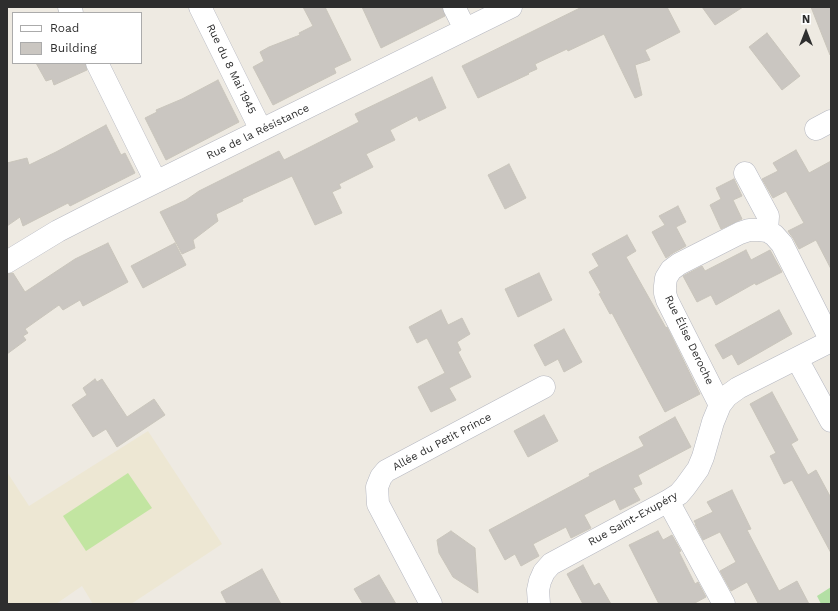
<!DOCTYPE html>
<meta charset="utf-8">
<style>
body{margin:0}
#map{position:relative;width:838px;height:611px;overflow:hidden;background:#eeeae2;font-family:"Work Sans",sans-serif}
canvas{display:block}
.frame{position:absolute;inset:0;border:8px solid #2e2e2e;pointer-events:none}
.legend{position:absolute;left:12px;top:12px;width:130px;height:52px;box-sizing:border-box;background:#fff;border:1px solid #ababab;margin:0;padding:5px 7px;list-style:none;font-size:12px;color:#2e2e2e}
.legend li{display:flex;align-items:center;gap:8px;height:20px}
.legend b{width:20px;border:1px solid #ababab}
.north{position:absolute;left:786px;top:12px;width:40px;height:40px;-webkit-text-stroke:3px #fff;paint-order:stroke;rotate:0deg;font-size:11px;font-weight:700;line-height:16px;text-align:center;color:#2e2e2e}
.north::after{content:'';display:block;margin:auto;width:14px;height:18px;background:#2e2e2e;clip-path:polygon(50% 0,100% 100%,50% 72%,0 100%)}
</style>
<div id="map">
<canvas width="838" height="611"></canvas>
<div class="frame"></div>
<ul class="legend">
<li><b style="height:5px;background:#fff"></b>Road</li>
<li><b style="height:11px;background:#cac6c1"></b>Building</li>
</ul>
<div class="north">N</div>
</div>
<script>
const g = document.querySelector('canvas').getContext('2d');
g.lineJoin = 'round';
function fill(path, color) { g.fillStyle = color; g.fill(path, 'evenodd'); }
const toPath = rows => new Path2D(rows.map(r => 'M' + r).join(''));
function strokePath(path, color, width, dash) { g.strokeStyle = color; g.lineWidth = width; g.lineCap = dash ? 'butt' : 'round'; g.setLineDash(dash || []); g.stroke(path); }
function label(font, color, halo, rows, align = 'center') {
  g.font = font + ' "Work Sans",sans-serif'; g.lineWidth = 3; g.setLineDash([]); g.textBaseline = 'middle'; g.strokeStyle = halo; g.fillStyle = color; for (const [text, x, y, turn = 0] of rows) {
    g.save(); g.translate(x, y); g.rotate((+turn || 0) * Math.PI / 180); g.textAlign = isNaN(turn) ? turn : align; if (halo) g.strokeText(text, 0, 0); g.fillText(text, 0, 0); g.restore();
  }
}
fill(toPath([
 [148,431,222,544,131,604,93,604,82,586,56,604,7,604,7,472,29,506]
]), '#ede7d3');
fill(toPath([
 [831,587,831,604,821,604,817,596]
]), '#b3dfa4');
fill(toPath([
 [128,473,152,508,86,551,63,516]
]), '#c2e5a1');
const building = toPath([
 [303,7,325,7,351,60,334,68,336,73,273,105,253,67,264,61,260,52,269,47,300,35,299,33,313,26,303,7],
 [362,7,442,7,445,16,381,48,362,7],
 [582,7,667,7,680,32,645,50,650,60,635,65,642,95,635,98,604,34,568,51,567,49,535,64,537,69,528,73,529,74,478,98,462,66,582,7],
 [702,7,743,7,715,25,702,7],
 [811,7,831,7,831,55,830,55,811,7],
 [767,33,800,76,782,90,749,47,767,33],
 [36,63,85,63,87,70,54,85,52,79,46,81,36,63],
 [432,77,446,108,419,121,417,116,390,130,395,140,366,154,373,167,339,184,341,188,332,192,342,213,315,225,292,176,242,199,243,201,216,214,218,221,193,240,195,248,182,254,160,212,186,200,199,191,279,151,284,160,310,147,359,122,355,114,432,77],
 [218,80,239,122,166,160,145,118,157,112,156,110,182,99,218,80],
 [106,125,121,155,125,153,135,173,70,206,68,203,23,226,20,217,7,226,7,163,27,158,29,165,56,152,106,125],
 [796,150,809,173,831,161,831,269,816,240,799,249,793,238,788,231,804,223,786,191,773,198,762,179,778,171,773,163,796,150],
 [509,164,526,198,505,209,488,175,509,164],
 [734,179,742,196,733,200,742,219,721,229,710,205,721,199,716,188,734,179],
 [678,206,686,222,676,227,686,246,673,253,666,258,652,232,665,225,659,216,678,206],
 [627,235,636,251,626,257,666,328,667,327,700,394,665,412,612,313,610,314,599,294,601,293,589,272,599,266,592,254,627,235],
 [108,243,128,282,83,306,80,300,63,310,59,305,25,329,28,333,23,336,26,340,7,354,7,274,13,273,25,292,75,259,108,243],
 [175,243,186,265,143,288,131,266,175,243],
 [746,250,751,260,770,250,782,272,756,285,755,283,716,305,711,295,697,302,683,276,702,266,705,271,746,250],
 [539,273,552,300,518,317,505,289,539,273],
 [441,310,448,325,462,318,470,334,457,342,461,350,458,352,471,377,449,388,456,400,431,412,418,387,445,373,427,338,417,343,409,327,441,310],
 [779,310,792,334,738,365,732,354,723,359,715,345,779,310],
 [564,329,582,362,564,372,558,359,545,366,534,345,564,329],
 [95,379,97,382,102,379,127,417,154,399,165,415,117,447,106,429,93,437,72,405,87,395,83,388,95,379],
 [772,392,798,440,791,444,808,475,816,470,831,498,831,553,792,480,784,484,770,456,776,453,750,404,772,392],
 [544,415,558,441,528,457,514,431,544,415],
 [675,417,691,447,638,475,642,484,633,488,640,500,620,510,615,499,584,515,591,528,571,538,566,527,533,544,539,556,521,566,515,554,505,560,489,530,590,476,589,474,644,446,639,437,675,417],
 [732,490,751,529,747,530,779,591,797,581,809,604,756,604,758,603,747,582,731,591,720,571,736,562,720,532,703,540,695,524,696,524,694,521,713,512,707,502,732,490],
 [451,531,475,548,478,593,453,577,439,553,437,540,451,531],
 [658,531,663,540,672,535,681,551,679,552,695,584,698,582,706,597,693,604,659,604,629,545,658,531],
 [583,565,594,586,599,583,611,604,583,604,567,574,583,565],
 [262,569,281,604,227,604,221,592,262,569],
 [379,575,396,604,363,604,354,589,379,575]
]);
fill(building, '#cac6c1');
strokePath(building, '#c9c5bb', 1);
const minor = toPath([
 [69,7,72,13],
 [200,7,261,130],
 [454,7,465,29],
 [97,63,156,182],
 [816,129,831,121],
 [745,173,768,216,767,231],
 [7,262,58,231,101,209,511,7],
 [797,359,831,421],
 [720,405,667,300,665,293,665,286,666,278,671,270,679,264,740,233,749,230,760,230,767,231,774,235,782,244,831,341],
 [668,501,724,604],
 [431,604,378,504,377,487,381,477,386,471,544,387],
 [539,604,538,590,540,581,544,572,551,564,668,501,679,494,685,487,698,469,703,457,713,422,720,405,727,396,738,388,831,341]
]);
strokePath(minor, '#b5b7c0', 23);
strokePath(minor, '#fff', 22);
label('11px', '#2e2e2e', '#fff', [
 ["Rue du 8 Mai 1945",231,69,64],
 ["Rue de la Résistance",258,132,-26],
 ["Rue Élise Deroche",689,340,64],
 ["Allée du Petit Prince",442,442,-28],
 ["Rue Saint-Exupéry",633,519,-29]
]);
</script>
